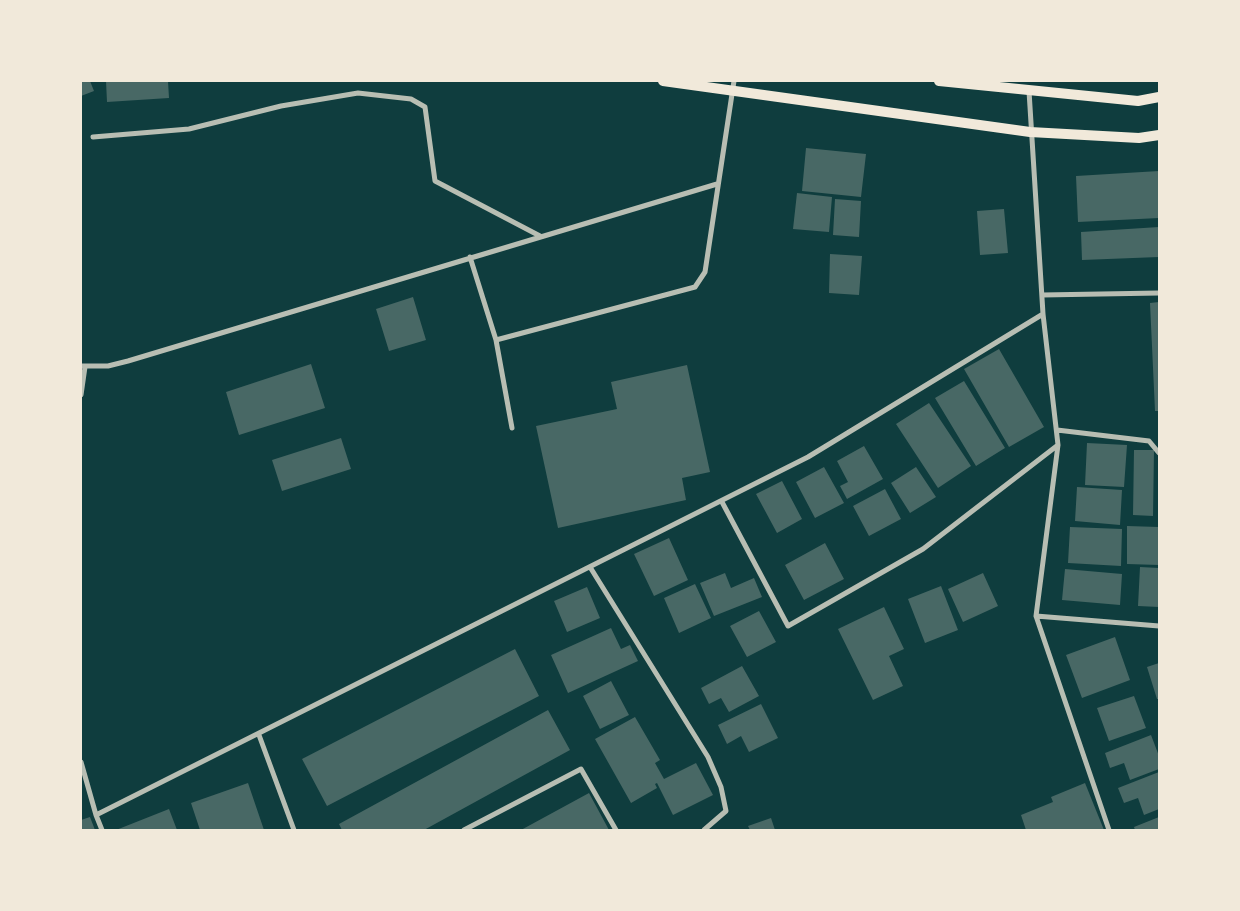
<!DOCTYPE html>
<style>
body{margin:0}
#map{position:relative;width:1240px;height:911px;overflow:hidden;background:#0f3d3e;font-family:"Roboto Condensed",sans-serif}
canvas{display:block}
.frame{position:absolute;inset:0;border:82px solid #f1e9da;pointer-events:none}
</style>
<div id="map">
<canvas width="1240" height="911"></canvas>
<div class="frame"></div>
</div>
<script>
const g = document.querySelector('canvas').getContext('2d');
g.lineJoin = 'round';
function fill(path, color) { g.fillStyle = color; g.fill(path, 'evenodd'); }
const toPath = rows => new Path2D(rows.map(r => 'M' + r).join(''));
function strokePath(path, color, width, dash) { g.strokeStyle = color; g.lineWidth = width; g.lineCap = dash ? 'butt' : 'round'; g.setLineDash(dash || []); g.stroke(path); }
fill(toPath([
 [81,81,90,81,94,91,81,96],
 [106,81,168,81,169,98,107,102],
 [806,148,866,154,861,197,802,191],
 [1159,171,1159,218,1078,222,1076,176],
 [797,193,832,197,829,232,793,229],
 [835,199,861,201,859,237,833,235],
 [1004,209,1008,253,980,255,977,211],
 [1159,227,1159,257,1082,260,1081,232],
 [830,254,862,256,859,295,829,293],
 [413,297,426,340,389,351,376,309],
 [1159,302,1159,411,1155,411,1150,303],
 [999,349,1044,427,1009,447,964,369],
 [311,364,325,408,239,435,226,392],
 [687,365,710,472,682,478,686,500,558,528,536,426,617,409,611,382],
 [964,381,1005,448,976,466,935,398],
 [929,403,971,466,938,488,896,424],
 [341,438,351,469,282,491,272,460],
 [1087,443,1127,445,1124,487,1085,485],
 [864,446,883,479,847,499,840,486,848,482,837,461],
 [1134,450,1154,450,1153,516,1133,515],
 [824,467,844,503,815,518,796,482],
 [916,467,936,497,910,513,891,483],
 [782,481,802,519,777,533,756,494],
 [1077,487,1122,490,1120,525,1075,521],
 [885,489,901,519,869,536,853,506],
 [1127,526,1159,527,1159,565,1127,564],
 [1070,527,1122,529,1121,566,1068,563],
 [669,538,688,580,654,596,634,554],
 [825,543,844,579,804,600,785,565],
 [1140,567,1159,568,1159,607,1138,606],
 [1065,569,1122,574,1120,605,1062,600],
 [725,573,731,588,754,578,762,597,714,616,700,583],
 [983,573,998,606,963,622,948,589],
 [695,584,711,618,679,633,664,598],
 [941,586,958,630,925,643,908,599],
 [587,587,600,618,567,632,554,601],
 [884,607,904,649,889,656,903,686,873,700,838,629],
 [759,611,776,642,747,657,730,626],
 [611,628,621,649,630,645,638,661,568,693,551,655],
 [1115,637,1130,680,1082,698,1066,655],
 [515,649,539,696,327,806,302,759],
 [1159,663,1159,699,1157,699,1147,667],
 [742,666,759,696,729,712,721,698,709,704,701,688],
 [611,681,629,715,600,729,583,696],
 [1134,696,1146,728,1109,741,1097,708],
 [761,704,778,738,749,752,741,736,727,744,718,725],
 [548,710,570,750,424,830,342,830,339,824],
 [635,717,660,760,655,763,664,779,696,763,713,795,673,815,657,783,655,784,657,788,631,803,595,739],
 [1151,735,1159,756,1159,769,1130,780,1124,763,1110,768,1105,753],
 [1159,772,1159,809,1144,815,1138,798,1124,803,1118,788],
 [248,783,264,830,200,830,191,803],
 [1085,783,1104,830,1026,830,1021,815,1053,802,1051,797],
 [589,793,609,830,521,830],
 [169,809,177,830,116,830],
 [90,817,95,830,81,830,81,820],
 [1159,817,1159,830,1135,830,1134,827],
 [771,818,775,830,750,830,748,826]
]), '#486865');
strokePath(toPath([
 [1029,91,1043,314,1058,445,1036,616,1109,830],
 [93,137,189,129,281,106,358,93,411,99,425,107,435,181,540,236],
 [470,257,496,340,512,428],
 [1042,295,1159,293],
 [496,340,695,287,705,272,734,81],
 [81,366,108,366,128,361,717,184],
 [81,395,85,367],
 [1057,430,1149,441,1159,453],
 [722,502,788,626,923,549,1058,445],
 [590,567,708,757,721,787,726,811,704,830],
 [1036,616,1159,626],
 [259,735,294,830],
 [81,762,96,815],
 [102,830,96,815,808,457,1043,314],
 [464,830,581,769,616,830]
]), '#b8beb3', 5);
strokePath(toPath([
 [663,81,1030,132,1139,138,1159,135],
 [939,81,1138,101,1159,97]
]), '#f1e9da', 10);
</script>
